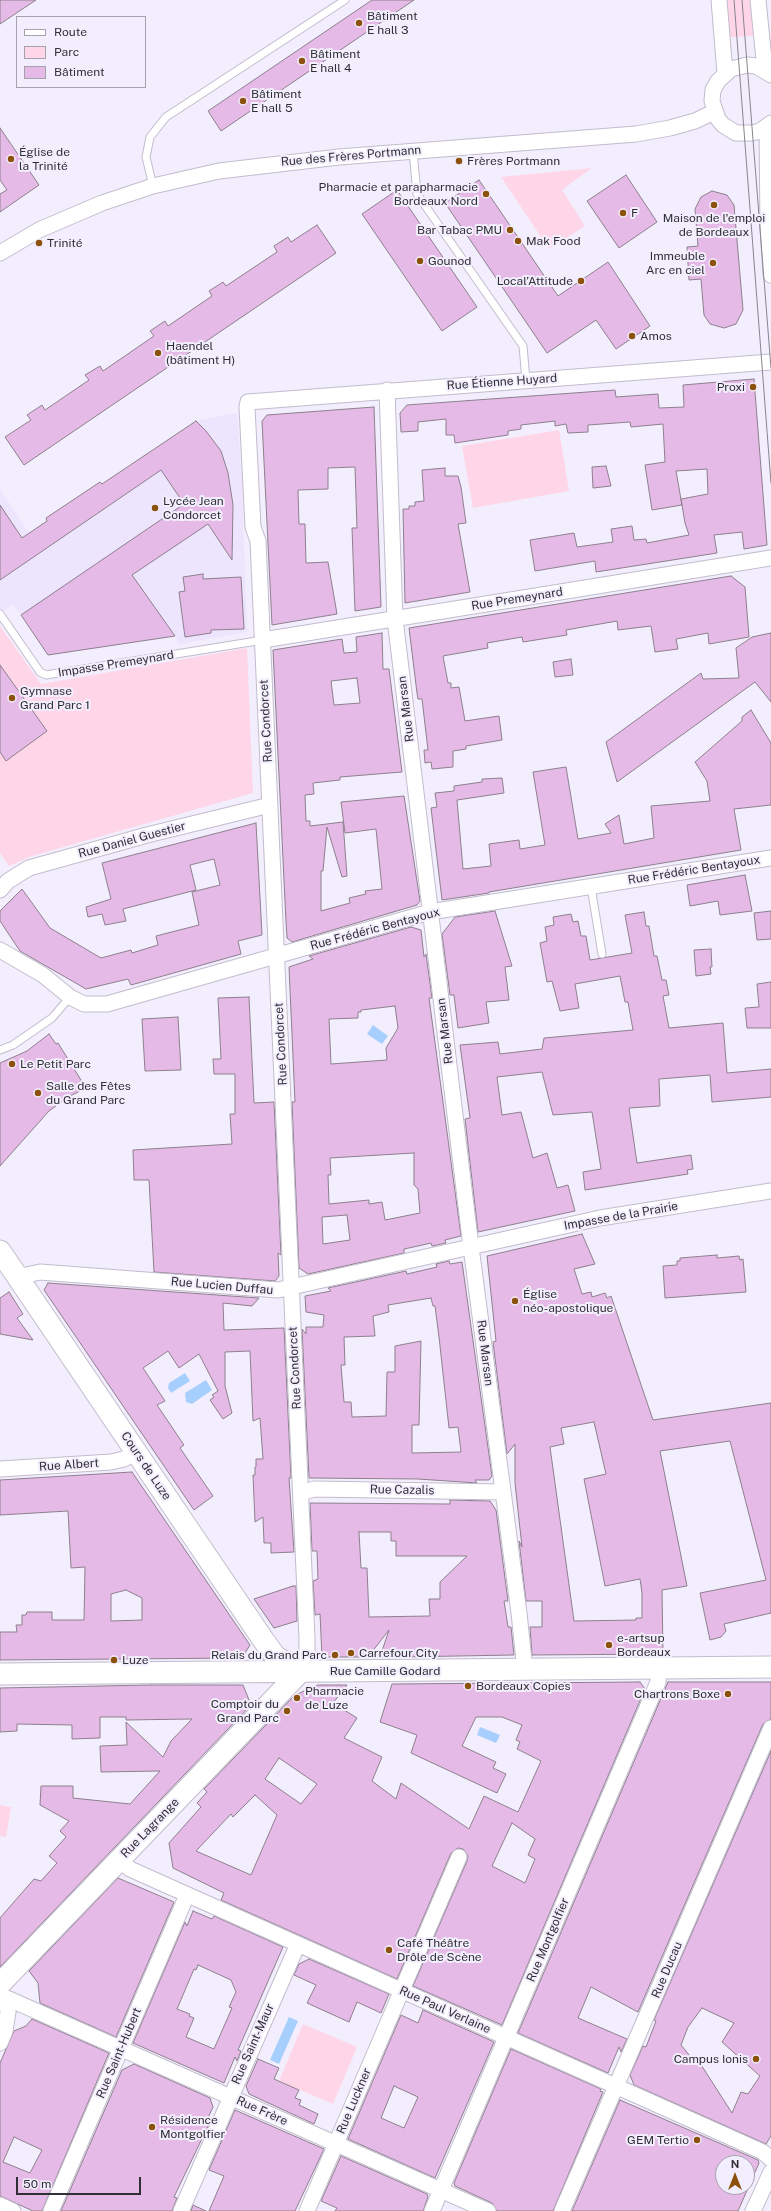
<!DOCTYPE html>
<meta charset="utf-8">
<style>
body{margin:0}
#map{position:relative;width:771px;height:2211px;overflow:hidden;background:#f3eefd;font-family:"Public Sans",sans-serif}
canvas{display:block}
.legend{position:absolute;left:16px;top:16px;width:130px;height:72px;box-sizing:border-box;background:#f3eefd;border:1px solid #a5a2ad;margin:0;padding:5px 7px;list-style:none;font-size:12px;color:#312f36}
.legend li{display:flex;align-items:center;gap:8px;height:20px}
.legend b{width:20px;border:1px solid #a5a2ad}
.north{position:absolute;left:715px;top:2155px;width:40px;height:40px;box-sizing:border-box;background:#f3eefd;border:1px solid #a5a2ad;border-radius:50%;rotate:0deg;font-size:11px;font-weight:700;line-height:16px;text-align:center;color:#312f36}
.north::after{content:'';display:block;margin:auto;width:14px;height:18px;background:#8c510c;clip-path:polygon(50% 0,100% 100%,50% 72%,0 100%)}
.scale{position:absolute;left:16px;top:2177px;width:125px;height:18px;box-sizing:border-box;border:2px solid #312f36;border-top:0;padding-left:5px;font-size:12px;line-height:14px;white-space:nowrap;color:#312f36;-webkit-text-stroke:3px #f3eefd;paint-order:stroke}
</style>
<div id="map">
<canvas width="771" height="2211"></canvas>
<ul class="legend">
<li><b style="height:5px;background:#fff"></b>Route</li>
<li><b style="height:11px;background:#fed6e8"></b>Parc</li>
<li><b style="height:11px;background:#e5bae6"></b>Bâtiment</li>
</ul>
<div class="north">N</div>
<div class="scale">50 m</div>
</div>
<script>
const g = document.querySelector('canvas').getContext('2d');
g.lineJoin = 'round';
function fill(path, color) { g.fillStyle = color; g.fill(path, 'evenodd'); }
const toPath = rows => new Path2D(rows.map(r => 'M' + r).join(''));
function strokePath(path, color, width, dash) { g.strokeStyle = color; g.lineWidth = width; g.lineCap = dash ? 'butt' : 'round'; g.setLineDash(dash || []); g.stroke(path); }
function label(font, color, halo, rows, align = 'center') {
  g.font = font + ' "Public Sans",sans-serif'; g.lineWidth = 4; g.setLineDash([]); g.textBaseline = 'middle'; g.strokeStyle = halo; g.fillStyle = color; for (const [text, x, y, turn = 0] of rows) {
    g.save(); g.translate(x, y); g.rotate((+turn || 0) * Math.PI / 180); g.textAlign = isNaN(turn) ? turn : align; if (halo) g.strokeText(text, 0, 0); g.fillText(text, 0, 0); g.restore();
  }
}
fill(toPath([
 [237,413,242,480,247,632,178,644,176,636,48,655,13,604,0,613,0,489,29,533,196,421]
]), '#ede4fe');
fill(toPath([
 [724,0,752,0,754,36,727,37],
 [592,168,562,190,585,226,549,249,501,177],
 [559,430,569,491,473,508,462,446],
 [0,626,41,684,247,648,253,793,32,856,9,866,0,853],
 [0,1805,11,1807,6,1837,0,1836],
 [303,2024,357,2047,333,2104,279,2081]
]), '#fed6e8');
fill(toPath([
 [373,1025,388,1036,382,1044,367,1034],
 [185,1373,190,1381,171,1393,168,1388,169,1383],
 [206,1380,212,1390,192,1404,186,1402,185,1393],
 [480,1727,500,1735,496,1743,477,1735],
 [289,2017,298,2021,279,2064,270,2060]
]), '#a7cffd');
const building = toPath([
 [0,0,36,0,0,24,0,0],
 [372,0,414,0,221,131,208,111,372,0],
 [0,128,39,185,0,212,0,194,7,190,0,180,0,128],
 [626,175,657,222,619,248,587,201,626,175],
 [479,180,558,296,608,262,650,326,616,349,596,320,547,353,445,203,479,180],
 [397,190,477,307,442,331,362,214,397,190],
 [712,191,727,195,734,205,743,310,736,324,724,328,710,324,704,315,701,279,689,280,687,247,698,246,695,209,701,197,712,191],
 [317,225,336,253,24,465,5,437,31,420,27,415,42,405,45,410,89,380,85,375,100,366,103,371,154,336,150,331,165,321,168,326,212,296,209,291,223,282,226,286,277,252,274,246,288,237,291,242,317,225],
 [754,379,767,545,744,549,742,532,714,535,717,553,596,572,595,561,535,571,530,540,574,533,577,547,613,542,611,529,632,526,634,540,646,539,647,543,689,535,685,523,681,499,708,494,707,469,676,471,682,505,652,510,645,465,665,462,663,424,631,427,630,422,588,425,588,432,568,433,566,424,555,426,555,421,521,425,521,429,508,431,508,435,455,443,454,435,446,435,446,419,418,422,418,431,401,432,400,413,407,405,615,390,616,397,658,394,659,408,684,407,683,385,754,379],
 [374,407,381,607,355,611,352,528,357,528,355,467,328,468,328,489,298,490,299,524,305,524,306,563,328,562,337,614,272,625,262,421,267,415,374,407],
 [196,421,206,431,221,451,228,473,233,505,232,560,208,524,132,575,175,636,48,655,21,615,184,504,161,470,0,580,0,505,22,538,47,521,46,518,100,482,102,484,196,421],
 [606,466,611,486,593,488,592,467,606,466],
 [445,468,445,476,458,476,461,487,466,523,458,524,470,592,405,603,403,509,409,509,409,506,415,506,415,502,424,501,422,470,445,468],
 [203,574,203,579,241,577,244,629,211,630,211,633,185,637,179,592,185,591,183,577,203,574],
 [731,576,745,587,749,637,709,644,708,633,676,639,678,649,655,652,651,626,618,630,617,621,566,630,567,635,523,642,522,637,487,643,488,648,443,656,448,683,451,683,451,688,459,687,465,721,499,716,502,740,466,746,466,749,453,751,453,767,432,769,431,762,425,763,424,750,428,750,422,699,418,699,417,693,409,628,731,576],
 [382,633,383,669,389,669,402,772,340,777,340,780,313,783,314,794,305,795,306,821,310,821,310,826,343,822,347,876,342,877,327,827,323,871,321,871,321,911,350,903,349,898,366,894,365,891,382,889,376,829,345,833,341,802,404,796,420,901,417,905,292,942,287,938,286,922,273,650,342,639,344,653,357,652,356,637,382,633],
 [357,678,360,703,334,705,331,681,357,678],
 [771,633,771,702,755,682,617,782,606,742,701,673,703,679,739,678,736,648,752,637,771,633],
 [571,659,573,675,555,677,553,662,571,659],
 [0,665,47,731,6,761,0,752,0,665],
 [751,710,771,743,771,805,734,809,741,850,489,892,489,893,442,900,431,808,437,807,435,793,454,791,454,786,482,782,482,779,502,778,504,793,457,800,463,869,491,866,489,844,519,840,520,849,545,845,533,772,566,767,578,839,611,833,605,824,619,815,624,844,654,838,651,806,710,801,707,781,695,762,742,721,742,717,751,710],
 [256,823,262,935,238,941,241,954,131,985,128,979,86,989,20,951,0,921,0,911,22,889,50,928,101,958,131,950,132,953,158,945,156,936,199,925,192,892,220,885,214,859,190,865,196,890,123,909,126,921,105,925,102,914,88,917,86,907,111,899,102,863,256,823],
 [745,875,752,911,720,915,718,901,690,906,687,885,745,875],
 [495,911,512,966,505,967,509,1000,486,1002,489,1023,458,1028,454,995,450,995,442,934,455,917,495,911],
 [771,911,771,939,757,940,754,913,771,911],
 [644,912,646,926,649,926,654,956,657,956,662,980,666,980,669,995,663,996,669,1028,723,1023,727,1073,771,1069,771,1097,712,1102,710,1075,659,1079,660,1106,629,1108,637,1163,691,1155,693,1169,687,1170,688,1174,585,1190,583,1172,601,1169,592,1112,553,1115,542,1072,497,1077,502,1115,521,1112,533,1158,547,1153,557,1188,568,1185,575,1211,478,1232,465,1119,470,1118,460,1045,498,1042,500,1054,542,1049,544,1038,633,1030,628,1002,625,1002,620,976,575,984,579,1008,560,1011,552,981,547,982,540,943,547,941,545,927,554,925,553,917,571,914,573,922,578,921,581,936,586,936,590,960,632,953,625,915,644,912],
 [411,927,421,930,424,957,426,954,432,998,429,998,461,1236,445,1240,446,1243,432,1246,431,1243,418,1246,404,1249,404,1253,308,1274,299,1268,292,1102,295,1102,289,967,313,959,309,956,411,927],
 [395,1006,398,1028,386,1048,387,1060,331,1064,329,1019,358,1018,358,1012,361,1012,361,1010,395,1006],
 [414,1153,414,1185,418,1189,420,1213,385,1220,382,1202,369,1204,369,1200,329,1204,328,1175,331,1175,330,1158,414,1153],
 [347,1215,350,1240,323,1244,322,1217,347,1215],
 [711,949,712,967,710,967,711,974,696,976,694,950,711,949],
 [771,982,771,1028,747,1028,745,1008,759,1007,757,984,771,982],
 [249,997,254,1103,274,1102,281,1255,278,1253,279,1276,275,1281,154,1272,149,1180,134,1180,133,1150,232,1144,230,1114,235,1114,235,1074,214,1074,213,1059,221,1059,218,998,249,997],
 [178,1017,181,1070,145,1071,142,1019,178,1017],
 [49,1034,56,1044,58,1043,86,1088,68,1097,49,1111,0,1166,0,1063,27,1051,49,1034],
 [582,1234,595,1264,574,1269,582,1294,591,1292,592,1297,605,1293,607,1298,611,1296,653,1420,771,1403,771,1613,724,1624,726,1631,721,1637,710,1640,700,1593,766,1580,730,1441,660,1451,687,1586,662,1590,663,1654,532,1655,530,1627,542,1627,542,1601,526,1601,519,1541,522,1547,515,1483,515,1444,507,1454,493,1342,496,1341,487,1256,582,1234],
 [594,1422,606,1474,584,1479,605,1586,640,1579,642,1593,642,1618,636,1618,636,1620,574,1621,550,1447,564,1444,561,1428,594,1422],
 [717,1255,717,1258,739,1256,740,1260,743,1259,746,1292,665,1298,663,1266,677,1265,677,1261,680,1261,680,1258,717,1255],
 [449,1261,450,1264,462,1262,492,1476,489,1480,475,1480,477,1483,418,1479,309,1478,302,1329,306,1334,306,1327,323,1327,324,1315,306,1312,305,1296,331,1291,328,1288,406,1271,407,1274,437,1267,436,1264,449,1261],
 [431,1298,433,1306,435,1306,439,1337,449,1428,458,1427,461,1452,412,1453,412,1425,419,1425,421,1341,395,1346,395,1372,387,1372,386,1416,352,1417,351,1402,344,1402,341,1365,345,1365,344,1337,375,1336,373,1316,389,1312,388,1305,431,1298],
 [48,1283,259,1298,252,1306,223,1303,224,1330,284,1328,291,1478,289,1478,294,1552,271,1553,271,1543,264,1543,263,1517,255,1522,253,1475,255,1475,255,1467,256,1467,256,1459,263,1459,260,1418,253,1421,250,1351,225,1352,225,1386,232,1413,223,1419,210,1400,214,1397,212,1395,218,1391,199,1354,179,1368,168,1351,143,1368,165,1401,157,1405,184,1445,180,1448,213,1496,194,1510,44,1290,48,1283],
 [9,1292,23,1314,17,1318,33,1340,0,1334,0,1298,9,1292],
 [132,1472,250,1645,242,1658,0,1660,0,1632,17,1632,16,1625,22,1625,22,1615,26,1615,27,1612,52,1612,52,1620,84,1620,85,1567,71,1568,68,1511,0,1515,0,1480,132,1472],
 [126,1590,142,1598,142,1620,111,1621,111,1594,126,1590],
 [450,1500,490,1501,496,1510,508,1601,504,1601,508,1627,511,1627,514,1655,401,1657,402,1651,398,1657,380,1657,389,1630,368,1657,322,1657,320,1614,315,1615,313,1581,318,1579,317,1551,312,1551,310,1503,450,1504,450,1500],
 [359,1532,391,1532,391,1541,396,1541,396,1556,467,1556,440,1582,440,1599,429,1599,430,1616,369,1617,367,1568,361,1568,359,1532],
 [293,1586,296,1586,297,1621,274,1628,254,1599,293,1586],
 [640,1682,645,1689,502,2025,413,1986,467,1861,468,1856,463,1849,458,1848,451,1853,397,1979,221,1900,224,1893,173,1868,169,1843,201,1807,197,1803,207,1792,204,1789,295,1695,318,1685,347,1685,333,1703,357,1718,344,1738,382,1757,372,1781,396,1799,401,1783,469,1829,484,1796,518,1812,541,1761,517,1749,520,1742,516,1740,522,1725,502,1717,476,1717,462,1746,496,1762,493,1768,506,1774,497,1793,411,1753,417,1735,380,1722,392,1684,640,1682],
 [279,1758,317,1784,301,1804,265,1779,279,1758],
 [255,1795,277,1815,251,1875,196,1851,231,1814,233,1817,255,1795],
 [512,1823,535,1839,528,1855,535,1859,525,1883,492,1866,512,1823],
 [668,1682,771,1682,771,1719,763,1724,638,2012,591,1987,578,2018,627,2039,621,2052,619,2047,608,2073,518,2033,668,1682],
 [151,1685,243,1685,251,1705,0,1967,0,1918,34,1879,41,1881,57,1863,49,1856,66,1837,60,1831,69,1821,40,1805,41,1786,73,1786,73,1798,130,1804,160,1771,101,1772,100,1746,127,1745,126,1722,163,1757,171,1741,192,1719,126,1720,126,1717,100,1717,100,1738,72,1739,72,1725,17,1724,17,1731,0,1732,0,1688,151,1685],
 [771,1751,771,2136,766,2144,634,2085,630,2075,643,2046,646,2047,656,2021,654,2020,771,1751],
 [702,2008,734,2023,722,2042,760,2076,748,2094,741,2092,732,2113,698,2060,695,2062,681,2045,688,2027,702,2008],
 [118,1878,174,1902,116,2037,40,2003,38,1983,29,1971,118,1878],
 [193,1911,212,1919,214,1916,283,1947,238,2050,241,2051,237,2061,235,2057,224,2083,133,2043,185,1922,187,1926,193,1911],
 [198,1965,231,1980,236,1992,229,2007,232,2008,214,2049,186,2037,194,2018,189,2016,190,2014,177,2009,194,1969,196,1970,198,1965],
 [309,1959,389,1994,381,2013,357,2002,349,2022,307,2003,316,1985,294,1975,299,1964,309,1959],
 [423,2010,494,2042,435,2178,348,2139,401,2015,418,2023,423,2010],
 [394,2086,418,2097,404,2128,381,2118,394,2086],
 [32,2019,109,2053,42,2211,33,2211,0,2196,0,2063,14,2031,26,2026,32,2019],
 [14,2137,42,2150,30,2173,3,2162,14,2137],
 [511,2049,601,2089,600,2091,603,2092,553,2211,497,2211,492,2203,455,2186,454,2183,511,2049],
 [258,2059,279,2068,274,2079,299,2090,295,2098,301,2100,299,2105,318,2114,314,2124,249,2094,246,2086,258,2059],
 [134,2064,210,2098,213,2107,206,2122,211,2120,174,2197,177,2198,172,2211,61,2211,122,2070,134,2064],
 [620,2100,758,2160,759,2163,738,2211,572,2211,620,2100],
 [723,2163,747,2163,747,2187,723,2187,723,2163],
 [235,2110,324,2149,295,2211,209,2211,224,2176,209,2170,235,2110],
 [341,2156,427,2194,428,2197,423,2211,335,2211,337,2208,321,2201,341,2156],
 [193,2205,206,2211,191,2211,193,2205]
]);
fill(building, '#e5bae6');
strokePath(building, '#8d808d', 1);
const lane = toPath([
 [413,151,417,194,523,346,526,380],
 [153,186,146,157,150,137,166,117,345,0],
 [0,614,40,672,46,675,263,640],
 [591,887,602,954],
 [0,1050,13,1045,52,1018,70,997]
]);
const street = toPath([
 [719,0,725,73],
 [758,0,765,70],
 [771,75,756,66,747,65,731,69,718,81,713,90,712,101,718,119,723,125,736,133,752,133,760,131,771,123],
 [767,127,768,228,771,275],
 [0,253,39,230,102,203,153,186,219,171,339,157,636,134,670,128,695,121,714,112],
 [387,390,395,619,471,1247,519,1613,525,1670],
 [263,640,771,558],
 [0,890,8,881,29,868,147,835,270,805],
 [0,950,43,975,70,997,84,1004,107,1004,430,912,771,858],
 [17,1277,40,1272,278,1290,600,1218,771,1191],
 [0,1469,111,1462,124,1459,136,1452],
 [301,1493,314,1489,503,1492],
 [300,1672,307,1657,307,1638,258,541,253,527,247,407,248,402,771,362],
 [119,1860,130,1869,763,2152,771,2159],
 [0,1995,488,2211],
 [0,2043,5,2031,8,2012,6,1998],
 [0,2205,13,2211],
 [51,2211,187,1895],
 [181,2211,298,1944],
 [307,2211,459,1857],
 [432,2211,658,1682,659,1669],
 [562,2211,771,1728],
 [753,2211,771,2172]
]);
const secondary = toPath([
 [0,1251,264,1641,275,1656,300,1672],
 [0,1674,771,1667],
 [0,1984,300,1672]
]);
strokePath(lane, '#c2bccd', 9);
strokePath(street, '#c2bccd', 17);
strokePath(secondary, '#c2bccd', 23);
strokePath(lane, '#fff', 7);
strokePath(street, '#fff', 15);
strokePath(secondary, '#fff', 21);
strokePath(toPath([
 [734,0,771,483],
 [742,0,771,368]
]), '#88848f', 1);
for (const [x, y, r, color] of [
 [359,23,4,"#8c510c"],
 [302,61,4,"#8c510c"],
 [243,101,4,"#8c510c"],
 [11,159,4,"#8c510c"],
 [459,161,4,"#8c510c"],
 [486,194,4,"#8c510c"],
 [714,205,4,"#8c510c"],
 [623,213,4,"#8c510c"],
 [510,230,4,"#8c510c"],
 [518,241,4,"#8c510c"],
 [39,243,4,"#8c510c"],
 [420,261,4,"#8c510c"],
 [713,263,4,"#8c510c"],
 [581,281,4,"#8c510c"],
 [632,336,4,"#8c510c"],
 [158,353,4,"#8c510c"],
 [753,387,4,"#8c510c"],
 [155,508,4,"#8c510c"],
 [12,698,4,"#8c510c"],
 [12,1064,4,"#8c510c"],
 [38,1093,4,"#8c510c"],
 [515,1301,4,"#8c510c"],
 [609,1645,4,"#8c510c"],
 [351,1653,4,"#8c510c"],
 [335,1655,4,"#8c510c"],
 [114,1660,4,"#8c510c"],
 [468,1686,4,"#8c510c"],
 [728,1694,4,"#8c510c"],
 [297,1698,4,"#8c510c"],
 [287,1711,4,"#8c510c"],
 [389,1950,4,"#8c510c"],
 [756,2059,4,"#8c510c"],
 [152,2127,4,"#8c510c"],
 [697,2140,4,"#8c510c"]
]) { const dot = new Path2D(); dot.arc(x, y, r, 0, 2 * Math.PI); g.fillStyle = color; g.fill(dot); strokePath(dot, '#f3eefd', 1.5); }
label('12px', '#312f36', '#f3eefd', [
 ["Bâtiment",367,16],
 ["E hall 3",367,30],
 ["Bâtiment",310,54],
 ["E hall 4",310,68],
 ["Bâtiment",251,94],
 ["E hall 5",251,108],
 ["Église de",19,152],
 ["la Trinité",19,166],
 ["Frères Portmann",467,161],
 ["Pharmacie et parapharmacie",478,187,"right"],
 ["Bordeaux Nord",478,201,"right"],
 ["F",631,213],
 ["Maison de l'emploi",714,218,"center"],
 ["de Bordeaux",714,232,"center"],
 ["Bar Tabac PMU",502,230,"right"],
 ["Mak Food",526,241],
 ["Trinité",47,243],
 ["Immeuble",705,256,"right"],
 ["Arc en ciel",705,270,"right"],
 ["Gounod",428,261],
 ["Local’Attitude",573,281,"right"],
 ["Amos",640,336],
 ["Haendel",166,346],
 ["(bâtiment H)",166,360],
 ["Proxi",745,387,"right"],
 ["Lycée Jean",163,501],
 ["Condorcet",163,515],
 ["Gymnase",20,691],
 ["Grand Parc 1",20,705],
 ["Le Petit Parc",20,1064],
 ["Salle des Fêtes",46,1086],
 ["du Grand Parc",46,1100],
 ["Église",523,1294],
 ["néo-apostolique",523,1308],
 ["e-artsup",617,1638],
 ["Bordeaux",617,1652],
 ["Carrefour City",359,1653],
 ["Relais du Grand Parc",327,1655,"right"],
 ["Luze",122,1660],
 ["Bordeaux Copies",476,1686],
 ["Pharmacie",305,1691],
 ["de Luze",305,1705],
 ["Chartrons Boxe",720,1694,"right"],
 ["Comptoir du",279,1704,"right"],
 ["Grand Parc",279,1718,"right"],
 ["Café Théâtre",397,1943],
 ["Drôle de Scène",397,1957],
 ["Campus Ionis",748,2059,"right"],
 ["Résidence",160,2120],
 ["Montgolfier",160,2134],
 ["GEM Tertio",689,2140,"right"]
], 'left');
label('12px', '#312f36', '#f3eefd', [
 ["Rue des Frères Portmann",351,156,-5],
 ["Rue Étienne Huyard",502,382,-4],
 ["Rue Premeynard",517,599,-9],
 ["Impasse Premeynard",116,664,-9],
 ["Rue Marsan",406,709,-97],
 ["Rue Condorcet",266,721,-93],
 ["Rue Daniel Guestier",132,840,-15],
 ["Rue Frédéric Bentayoux",694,870,-9],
 ["Rue Frédéric Bentayoux",375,929,-15],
 ["Rue Marsan",445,1031,-97],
 ["Rue Condorcet",281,1044,-93],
 ["Impasse de la Prairie",621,1216,-10],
 ["Rue Lucien Duffau",222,1286,5],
 ["Rue Marsan",485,1353,83],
 ["Rue Condorcet",295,1368,-93],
 ["Rue Albert",69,1465,-4],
 ["Cours de Luze",146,1466,56],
 ["Rue Cazalis",402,1490,1],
 ["Rue Camille Godard",385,1671],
 ["Rue Lagrange",150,1828,-46],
 ["Rue Montgolfier",548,1940,-67],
 ["Rue Ducau",667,1970,-67],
 ["Rue Paul Verlaine",445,2010,24],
 ["Rue Saint-Maur",253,2044,-66],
 ["Rue Saint-Hubert",119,2053,-67],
 ["Rue Luckner",354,2101,-67],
 ["Rue Frère",262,2111,24]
]);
</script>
